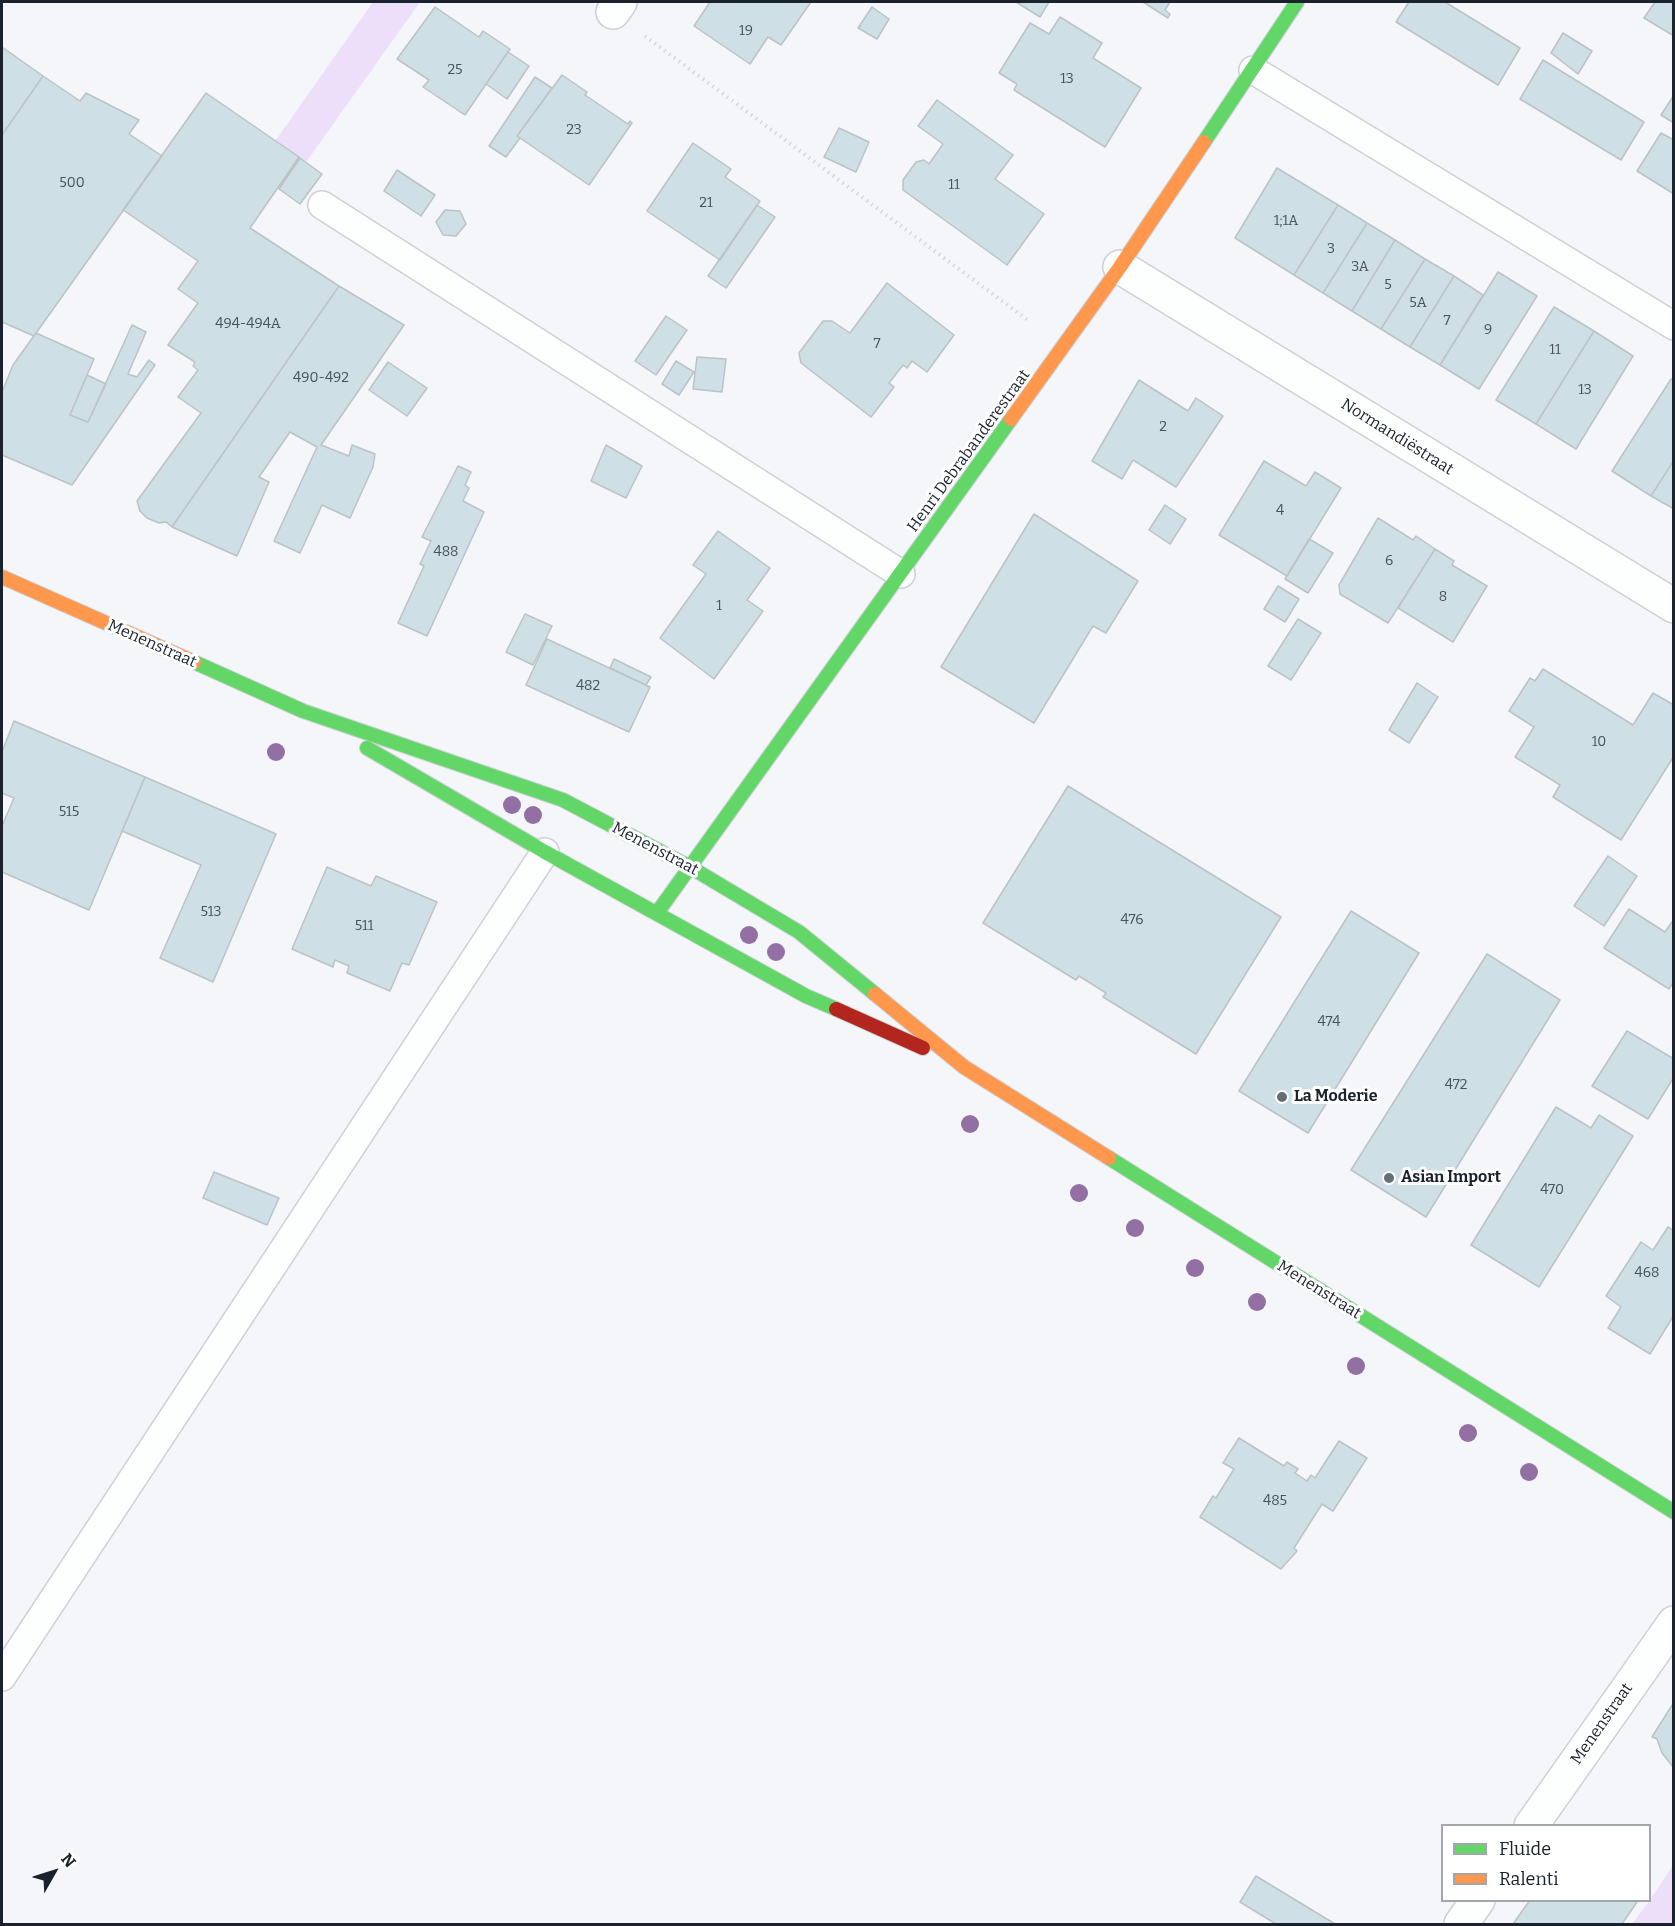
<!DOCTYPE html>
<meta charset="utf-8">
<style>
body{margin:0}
#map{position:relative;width:1675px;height:1926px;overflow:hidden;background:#f4f6f9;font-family:Bitter,serif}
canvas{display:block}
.frame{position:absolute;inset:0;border:3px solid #1a232d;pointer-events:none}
.legend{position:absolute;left:1441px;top:1824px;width:210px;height:78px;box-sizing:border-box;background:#fff;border:2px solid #a3a7ab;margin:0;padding:8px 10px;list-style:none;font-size:18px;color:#1a232d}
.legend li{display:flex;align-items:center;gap:12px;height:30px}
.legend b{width:30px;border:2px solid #a3a7ab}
.north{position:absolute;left:24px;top:1842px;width:60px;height:60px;-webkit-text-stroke:4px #fff;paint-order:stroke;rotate:51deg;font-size:16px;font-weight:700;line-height:24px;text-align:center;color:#1a232d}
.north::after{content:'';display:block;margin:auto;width:21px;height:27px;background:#1a232d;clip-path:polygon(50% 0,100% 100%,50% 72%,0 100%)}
</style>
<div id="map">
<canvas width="1675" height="1926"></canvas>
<div class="frame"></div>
<ul class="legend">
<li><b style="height:8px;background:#63d668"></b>Fluide</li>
<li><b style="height:8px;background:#ff974d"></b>Ralenti</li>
</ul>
<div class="north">N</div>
</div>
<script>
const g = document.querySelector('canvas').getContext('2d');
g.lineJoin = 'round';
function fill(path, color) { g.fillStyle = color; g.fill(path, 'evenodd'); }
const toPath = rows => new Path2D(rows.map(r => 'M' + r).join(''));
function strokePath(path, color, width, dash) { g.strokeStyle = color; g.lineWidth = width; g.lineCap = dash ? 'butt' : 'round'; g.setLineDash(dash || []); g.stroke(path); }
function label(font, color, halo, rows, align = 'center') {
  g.font = font + ' Bitter,serif'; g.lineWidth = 6; g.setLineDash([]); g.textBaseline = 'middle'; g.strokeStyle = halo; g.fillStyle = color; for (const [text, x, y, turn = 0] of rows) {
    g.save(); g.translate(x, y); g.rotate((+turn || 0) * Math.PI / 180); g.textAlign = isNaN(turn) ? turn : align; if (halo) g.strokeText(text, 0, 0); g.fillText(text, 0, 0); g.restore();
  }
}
fill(toPath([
 [373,2,420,2,304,165,271,147],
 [1673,1865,1673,1924,1632,1924,1650,1900]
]), '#eddefa');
const building = toPath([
 [710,2,811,2,781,45,768,37,750,64,694,26,710,2],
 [1016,2,1049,2,1040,17,1016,2],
 [1143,2,1170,2,1165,10,1170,14,1168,18,1143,2],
 [1409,2,1445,2,1520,48,1498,85,1396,22,1409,2],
 [1655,2,1674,2,1674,36,1644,18,1655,2],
 [435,7,479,37,483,31,510,49,465,115,423,87,429,80,397,59,435,7],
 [872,7,889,19,877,39,858,28,872,7],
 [1060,17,1102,43,1093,58,1141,88,1105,147,1014,90,1017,84,999,73,1030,23,1049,34,1060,17],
 [1563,33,1592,51,1578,74,1551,53,1563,33],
 [2,47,43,76,2,135,2,47],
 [508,52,529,66,507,99,486,84,508,52],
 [1543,60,1644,122,1621,160,1520,99,1543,60],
 [562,75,587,92,585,95,628,124,630,121,632,123,589,185,517,136,562,75],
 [43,76,80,101,86,93,139,120,129,134,162,156,34,336,2,322,2,135,43,76],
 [535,77,552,88,517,136,520,138,506,157,489,146,535,77],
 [206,93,299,157,250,228,339,286,172,527,166,522,159,523,147,518,140,511,137,501,201,413,178,397,198,370,193,366,195,362,168,345,198,303,178,289,198,261,123,210,206,93],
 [1674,95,1674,123,1661,115,1674,95],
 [937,100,1013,155,995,179,1044,214,1007,265,903,190,903,180,916,162,924,160,929,164,943,144,918,126,937,100],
 [839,128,869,142,856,172,824,157,839,128],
 [1661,133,1674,140,1674,194,1637,171,1661,133],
 [693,143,731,169,725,177,760,201,720,260,647,211,693,143],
 [300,158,322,174,300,204,279,189,300,158],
 [1277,168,1338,205,1294,275,1235,238,1277,168],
 [397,170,435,195,421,216,384,191,397,170],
 [757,205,775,217,726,288,708,276,757,205],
 [1338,205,1367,223,1323,293,1294,275,1338,205],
 [445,210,460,211,466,224,456,236,443,235,436,222,445,210],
 [1367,223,1395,240,1352,311,1323,293,1367,223],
 [1395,240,1425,259,1381,329,1352,311,1395,240],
 [1425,259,1454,276,1410,347,1381,329,1425,259],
 [1498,272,1537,296,1479,389,1440,365,1498,272],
 [1454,276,1483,295,1440,365,1410,347,1454,276],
 [887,283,954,335,927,372,912,361,907,368,903,365,889,383,894,387,871,417,801,363,799,353,823,321,832,321,850,333,887,283],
 [339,286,404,325,321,445,349,456,352,445,375,454,373,467,350,518,322,505,300,553,274,541,317,447,290,432,259,477,269,482,237,556,172,527,339,286],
 [1554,307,1594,331,1536,424,1496,400,1554,307],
 [666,316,687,330,656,375,635,361,666,316],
 [132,325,146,332,128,374,137,377,149,360,155,365,72,485,2,455,2,392,13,365,36,333,94,359,70,415,88,422,132,325],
 [1594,331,1633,356,1576,449,1536,424,1594,331],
 [697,357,726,359,722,392,693,389,697,357],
 [676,361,694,372,679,395,662,384,676,361],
 [388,362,427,388,407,416,369,390,388,362],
 [87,375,106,384,88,422,70,415,87,375],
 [1671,379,1674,381,1674,460,1651,496,1612,471,1671,379],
 [1139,380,1188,411,1196,398,1223,416,1176,487,1133,460,1122,479,1092,461,1139,380],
 [606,445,642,466,626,498,591,481,606,445],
 [1674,460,1674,509,1651,496,1674,460],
 [1264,461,1306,486,1315,472,1341,488,1287,576,1219,535,1264,461],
 [458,466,471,472,465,485,469,488,463,501,484,512,427,636,398,623,424,566,420,564,431,541,422,537,458,466],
 [1165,505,1186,519,1170,544,1149,530,1165,505],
 [1034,514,1138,581,1106,633,1093,626,1034,723,941,667,1034,514],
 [1378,518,1413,540,1416,536,1435,549,1388,623,1340,594,1339,585,1378,518],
 [718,531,770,568,747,600,763,611,714,679,660,638,706,574,693,565,718,531],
 [1309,539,1333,553,1308,593,1285,579,1309,539],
 [1435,549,1454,561,1452,565,1487,586,1453,642,1398,608,1435,549],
 [1278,586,1299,599,1285,622,1264,609,1278,586],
 [525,614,552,626,533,665,506,652,525,614],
 [1298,619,1321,633,1291,680,1268,666,1298,619],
 [547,639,650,687,629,732,526,685,547,639],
 [614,659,651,677,646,685,610,668,614,659],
 [1543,669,1633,725,1653,693,1674,705,1674,756,1621,840,1553,797,1560,785,1515,757,1534,727,1509,711,1530,678,1535,681,1543,669],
 [1417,683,1438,697,1409,743,1389,730,1417,683],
 [14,721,145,777,89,910,2,872,2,826,14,798,2,793,2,752,14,721],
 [145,777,276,834,213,982,160,958,201,865,122,831,145,777],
 [1068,786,1281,917,1196,1054,1103,997,1106,993,1079,976,1076,980,983,923,1068,786],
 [1608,856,1637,876,1604,926,1574,906,1608,856],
 [327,867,371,886,376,876,437,902,409,965,402,963,390,991,347,973,349,966,335,960,333,967,292,949,327,867],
 [1629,909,1665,932,1674,919,1674,981,1669,989,1604,948,1629,909],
 [1351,911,1419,953,1308,1133,1239,1091,1351,911],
 [1487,954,1560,1000,1426,1217,1351,1170,1487,954],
 [1627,1031,1674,1059,1674,1077,1648,1119,1592,1086,1627,1031],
 [1556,1107,1591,1128,1599,1115,1633,1136,1539,1287,1471,1245,1556,1107],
 [214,1172,279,1198,267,1225,203,1198,214,1172],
 [1668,1227,1674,1231,1674,1315,1650,1354,1608,1328,1621,1307,1606,1296,1641,1242,1653,1250,1668,1227],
 [1239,1438,1284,1466,1287,1462,1298,1469,1295,1473,1307,1481,1311,1475,1315,1478,1339,1441,1367,1458,1333,1511,1322,1504,1294,1548,1297,1551,1281,1569,1200,1517,1213,1496,1216,1498,1234,1469,1223,1463,1239,1438],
 [1674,1702,1674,1768,1662,1753,1657,1739,1652,1737,1674,1702],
 [1256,1876,1335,1924,1276,1924,1240,1902,1256,1876],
 [1530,1900,1635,1900,1637,1902,1622,1924,1513,1924,1530,1900]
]);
fill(building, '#cedfe5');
strokePath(building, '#bbc3c7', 1.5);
const lane = toPath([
 [1253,70,1674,326],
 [322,205,901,574],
 [2,1677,545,852]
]);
const street = toPath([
 [613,12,620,2],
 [1120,267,1674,606],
 [1531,1826,1674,1623],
 [1461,1924,1478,1900]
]);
const fast = toPath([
 [1204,142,1297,2],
 [194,662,303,711,563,800,690,867,799,932,875,994],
 [367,748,545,852,806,996,836,1009],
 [657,913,1011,419],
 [1109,1158,1674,1512]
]);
const slow = toPath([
 [1011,419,1120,267,1204,142],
 [2,577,194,662],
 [875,994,964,1067,1109,1158]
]);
const jam = toPath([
 [836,1009,923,1048]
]);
strokePath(lane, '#ccd1d7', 30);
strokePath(street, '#ccd1d7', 36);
strokePath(fast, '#ccd1d7', 16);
strokePath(slow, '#ccd1d7', 16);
strokePath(jam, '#ccd1d7', 16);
strokePath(toPath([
 [645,36,1029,321]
]), '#d5d7d8', 4, [1.5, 4.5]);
strokePath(lane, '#fdfefe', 27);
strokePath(street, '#fdfefe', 33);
strokePath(fast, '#63d668', 14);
strokePath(slow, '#ff974d', 14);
strokePath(jam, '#b3261e', 14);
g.fillStyle = '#9270a3';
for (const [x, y] of [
 [276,752],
 [512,805],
 [533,815],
 [749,935],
 [776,952],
 [970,1124],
 [1079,1193],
 [1135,1228],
 [1195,1268],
 [1257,1302],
 [1356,1366],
 [1468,1433],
 [1529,1472]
]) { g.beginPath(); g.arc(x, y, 9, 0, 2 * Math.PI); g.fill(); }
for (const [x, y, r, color] of [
 [1282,1097,6,"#666d74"],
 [1389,1178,6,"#666d74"]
]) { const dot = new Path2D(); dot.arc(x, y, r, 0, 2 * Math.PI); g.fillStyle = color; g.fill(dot); strokePath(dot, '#fff', 2); }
label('14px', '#47525b', null, [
 ["19",746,31],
 ["25",455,70],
 ["13",1067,79],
 ["23",574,130],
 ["500",72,183],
 ["11",954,185],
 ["21",706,203],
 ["1;1A",1286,221],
 ["3",1331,249],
 ["3A",1360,267],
 ["5",1388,285],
 ["5A",1418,303],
 ["7",1447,321],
 ["494-494A",248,324],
 ["9",1488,330],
 ["7",877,344],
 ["11",1555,350],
 ["490-492",321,378],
 ["13",1585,390],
 ["2",1163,427],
 ["4",1280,511],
 ["488",446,552],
 ["6",1389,561],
 ["8",1443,597],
 ["1",719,606],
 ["482",588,686],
 ["10",1599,742],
 ["515",69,812],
 ["513",211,912],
 ["476",1132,920],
 ["511",364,926],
 ["474",1329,1022],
 ["472",1456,1085],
 ["470",1552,1190],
 ["468",1647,1273],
 ["485",1275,1501]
]);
label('16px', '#1a232d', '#fff', [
 ["Normandiëstraat",1397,437,32],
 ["Henri Debrabanderestraat",969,451,-54],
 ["Menenstraat",152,644,24],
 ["Menenstraat",655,849,28],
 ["Menenstraat",1319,1290,32],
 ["Menenstraat",1602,1724,-55]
]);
label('bold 16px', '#1a232d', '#fff', [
 ["La Moderie",1294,1097],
 ["Asian Import",1401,1178]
], 'left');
</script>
